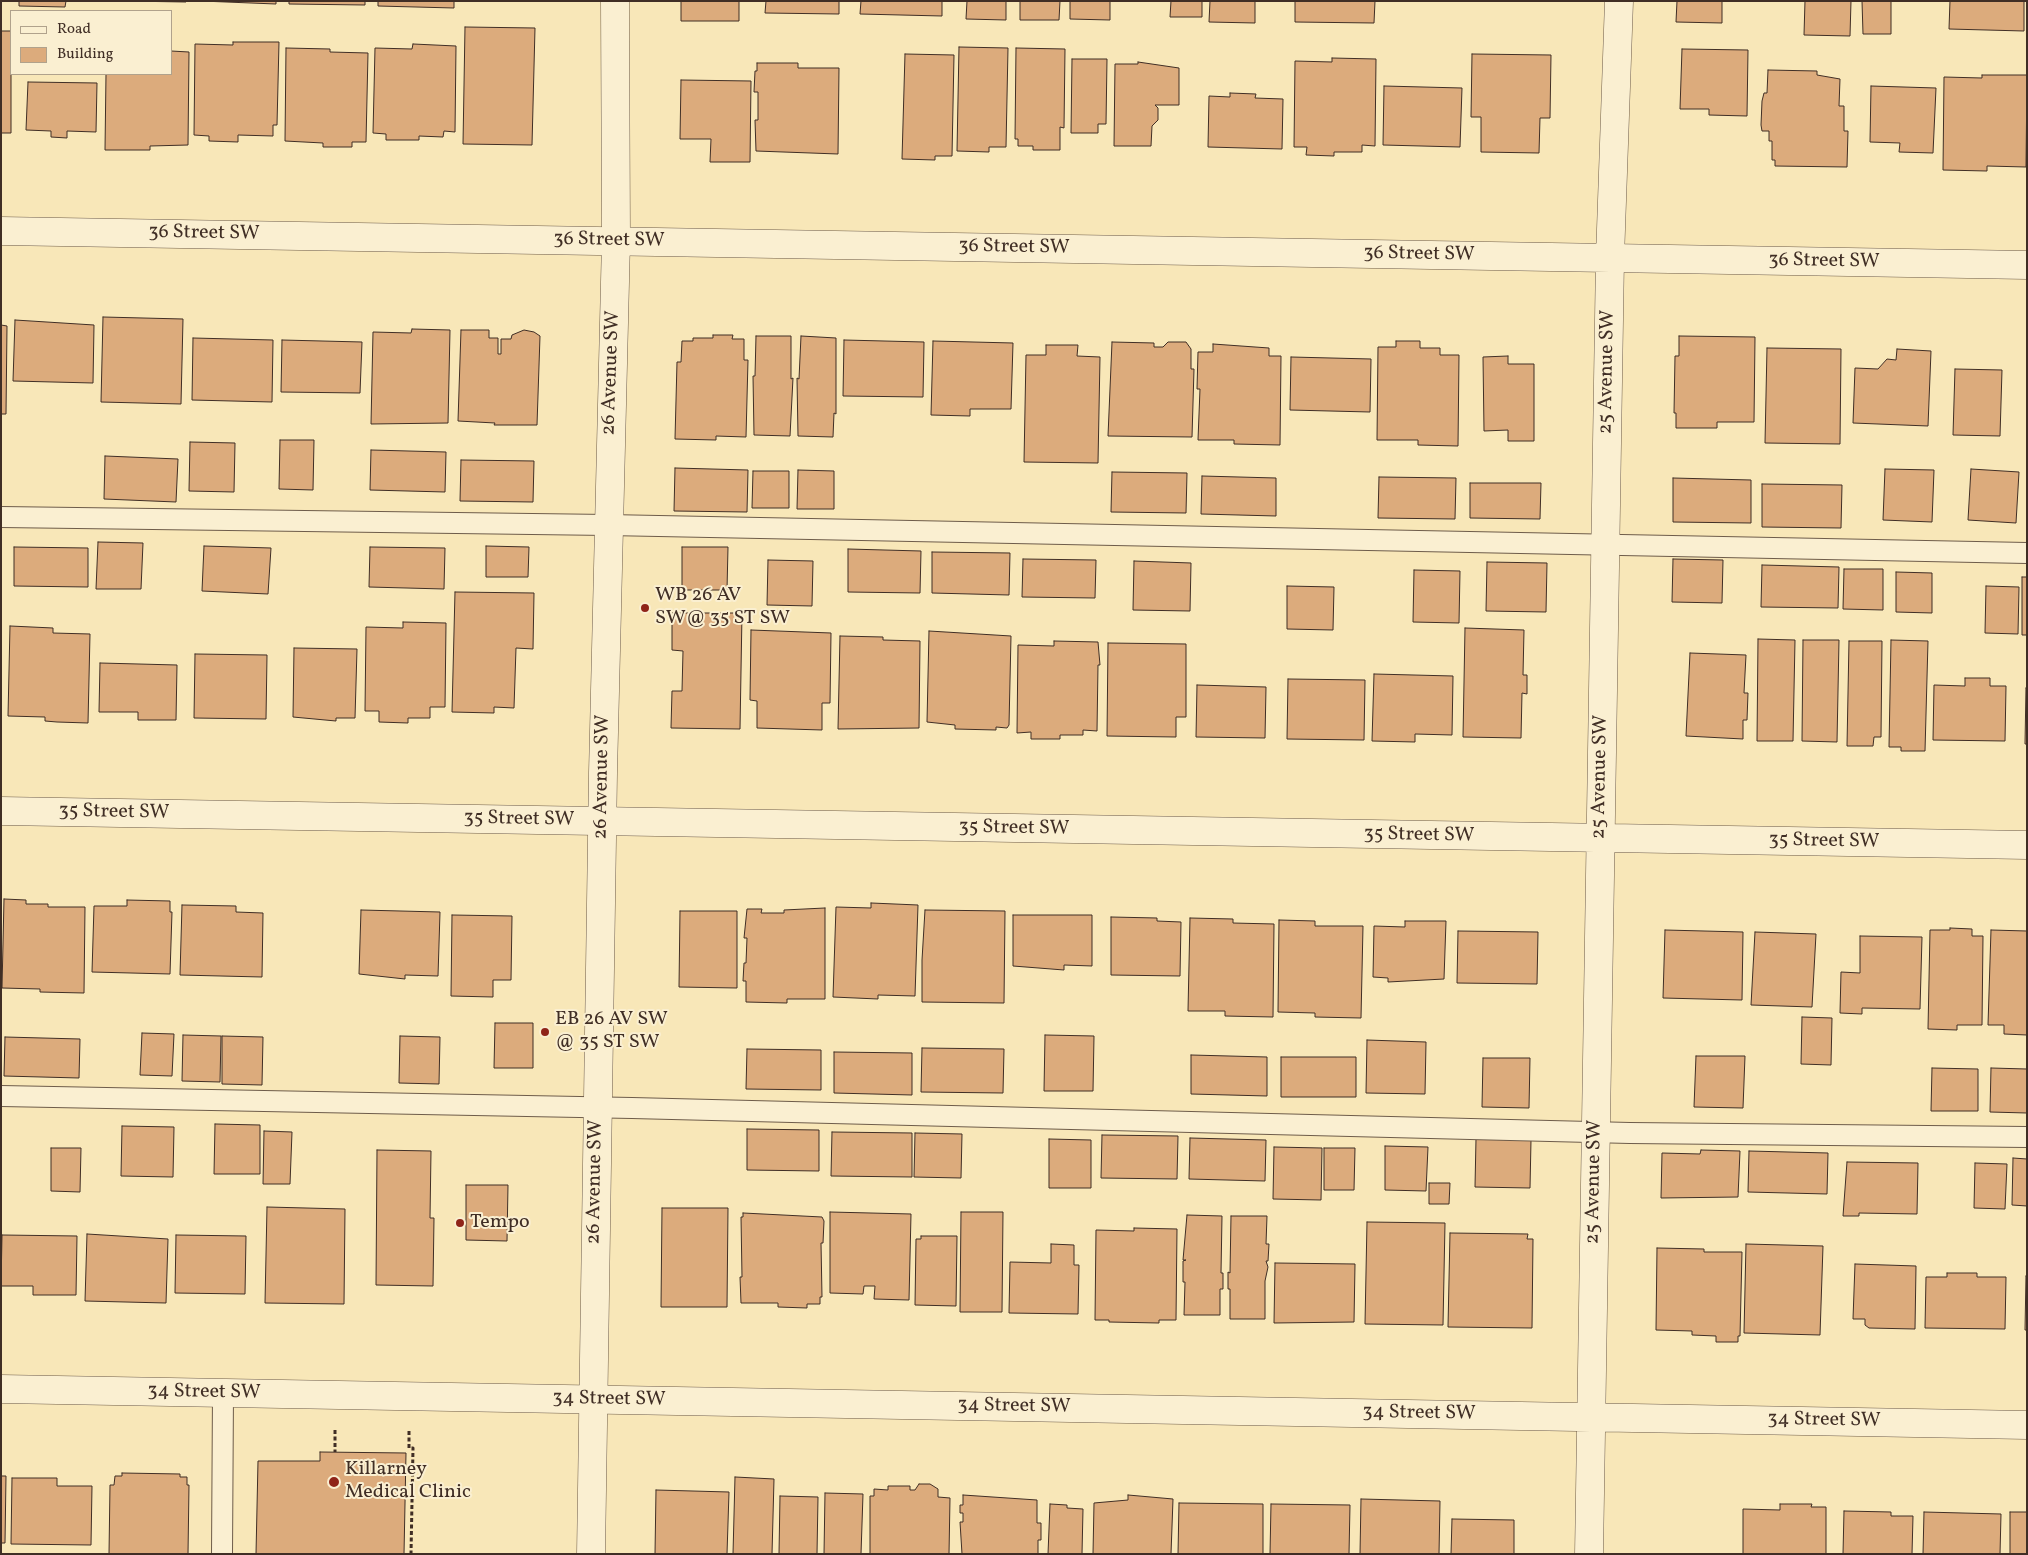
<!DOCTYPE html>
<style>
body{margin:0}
#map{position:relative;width:2028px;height:1555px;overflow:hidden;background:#f8e7b8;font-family:Vollkorn,serif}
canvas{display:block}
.frame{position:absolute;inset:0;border:2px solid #402e25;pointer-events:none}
.legend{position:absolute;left:10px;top:10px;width:162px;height:65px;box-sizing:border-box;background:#faefd1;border:1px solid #b0a28c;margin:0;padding:6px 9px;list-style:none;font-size:15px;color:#402e25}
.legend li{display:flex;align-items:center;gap:10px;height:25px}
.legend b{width:25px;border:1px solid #b0a28c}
</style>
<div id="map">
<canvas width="2028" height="1555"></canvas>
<div class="frame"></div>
<ul class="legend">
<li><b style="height:6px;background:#faefd1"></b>Road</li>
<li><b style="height:14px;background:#dcab7c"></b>Building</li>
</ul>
</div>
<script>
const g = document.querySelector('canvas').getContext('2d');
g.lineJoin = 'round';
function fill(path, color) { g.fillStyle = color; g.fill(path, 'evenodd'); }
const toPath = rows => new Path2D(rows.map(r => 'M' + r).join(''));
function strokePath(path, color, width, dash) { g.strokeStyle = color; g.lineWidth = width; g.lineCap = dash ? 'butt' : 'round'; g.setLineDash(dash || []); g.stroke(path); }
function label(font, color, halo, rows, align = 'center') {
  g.font = font + ' Vollkorn,serif'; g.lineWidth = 4; g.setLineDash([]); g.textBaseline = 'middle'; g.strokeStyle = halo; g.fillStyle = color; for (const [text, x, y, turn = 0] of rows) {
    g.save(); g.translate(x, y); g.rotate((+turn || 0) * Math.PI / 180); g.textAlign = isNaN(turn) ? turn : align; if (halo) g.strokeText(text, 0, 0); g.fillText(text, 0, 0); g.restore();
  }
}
const building = toPath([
 [19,1,66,1,65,7,19,6,19,1],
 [125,1,186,1,186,2,125,1],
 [201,1,276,1,276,4,201,1],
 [289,1,365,1,365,5,289,4,289,1],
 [378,1,454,1,454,8,378,6,378,1],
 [681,1,739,1,739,21,681,21,681,1],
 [766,1,839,1,839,14,765,13,766,1],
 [861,1,942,1,942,16,860,14,861,1],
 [967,1,1006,1,1006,20,966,19,967,1],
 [1020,1,1060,1,1059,20,1020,20,1020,1],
 [1070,1,1110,1,1110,20,1070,19,1070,1],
 [1171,1,1202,1,1202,17,1170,17,1171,1],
 [1210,1,1255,1,1255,23,1209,22,1210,1],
 [1295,1,1375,1,1374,23,1295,22,1295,1],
 [1677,1,1722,1,1722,23,1676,22,1677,1],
 [1805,1,1851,1,1850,36,1804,35,1805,1],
 [1862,1,1891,1,1891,34,1863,34,1862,1],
 [1950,1,2024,1,2024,31,1949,29,1950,1],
 [465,27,535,28,532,145,463,144,465,27],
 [1,31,11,31,11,133,1,133,1,31],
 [233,42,279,42,277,125,273,125,273,136,238,135,238,142,209,141,209,136,194,135,195,44,233,45,233,42],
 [413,44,456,46,455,132,444,131,443,137,419,136,419,140,386,140,386,134,373,133,375,48,412,49,413,44],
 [959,47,1008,48,1006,147,989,147,989,152,957,151,959,47],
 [286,48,330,49,330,52,368,53,366,142,352,142,352,147,323,147,323,143,285,141,286,48],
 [1016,48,1065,49,1064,128,1060,127,1060,150,1033,150,1033,146,1018,146,1018,139,1015,139,1016,48],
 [1682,49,1748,50,1747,116,1709,115,1709,109,1680,109,1682,49],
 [171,51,189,52,188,145,150,146,150,150,105,150,106,74,171,74,171,51],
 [905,54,954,55,952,156,935,156,935,160,902,159,905,54],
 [1472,54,1551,55,1550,118,1540,118,1539,153,1481,152,1481,117,1471,117,1472,54],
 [1332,58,1376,59,1375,146,1362,145,1362,152,1334,152,1334,156,1306,155,1307,147,1294,147,1295,61,1332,62,1332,58],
 [1072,59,1107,59,1106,124,1098,124,1098,133,1071,133,1072,59],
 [1138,62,1179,68,1179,105,1155,105,1158,108,1158,120,1152,126,1151,146,1114,146,1115,64,1138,64,1138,62],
 [757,63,798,63,798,68,839,68,838,154,756,151,755,120,758,120,758,92,754,92,755,71,757,71,757,63],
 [1768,70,1817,71,1817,75,1840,79,1839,106,1844,106,1844,131,1848,131,1847,167,1775,166,1775,160,1772,160,1772,141,1769,141,1769,131,1762,131,1761,125,1762,101,1764,93,1767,93,1768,70],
 [1982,75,2027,75,2026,167,1987,166,1987,171,1943,170,1944,77,1982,78,1982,75],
 [681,80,751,81,750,162,710,162,711,139,680,139,681,80],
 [28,82,97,83,96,132,67,131,67,138,51,137,51,131,26,130,28,82],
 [1384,86,1462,88,1460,147,1383,145,1384,86],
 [1871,86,1936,88,1933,153,1899,152,1900,143,1870,142,1871,86],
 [1230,93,1256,94,1255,98,1283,99,1282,149,1208,147,1209,96,1230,97,1230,93],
 [103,317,183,319,181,404,101,402,103,317],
 [15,320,94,325,93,383,13,381,15,320],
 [1,325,7,326,6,414,1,414,1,325],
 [412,329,450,330,448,423,371,424,373,332,411,333,412,329],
 [461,330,489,330,489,338,498,338,498,354,501,354,501,339,511,339,512,335,524,330,534,332,540,336,537,425,494,425,495,423,458,421,461,330],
 [713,335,733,335,732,339,744,339,744,360,748,360,746,437,716,436,716,440,675,439,677,362,681,362,682,341,693,341,693,338,713,338,713,335],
 [756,336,791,336,791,379,793,378,790,436,754,435,753,376,755,376,756,336],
 [801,336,836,338,836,414,834,413,833,437,798,436,797,378,799,379,801,336],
 [1679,336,1755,337,1754,422,1717,422,1717,428,1676,428,1676,413,1674,413,1675,356,1679,356,1679,336],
 [193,338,273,340,272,402,192,400,193,338],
 [282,340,362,342,360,393,281,392,282,340],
 [844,340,924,342,923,397,843,396,844,340],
 [933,341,1013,343,1011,409,970,409,970,416,931,415,933,341],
 [1396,341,1420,341,1420,348,1440,348,1440,355,1459,355,1458,446,1418,445,1418,440,1377,440,1378,347,1396,347,1396,341],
 [1112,342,1154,343,1154,347,1163,347,1168,342,1186,342,1191,349,1191,369,1194,369,1192,437,1108,436,1112,342],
 [1213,344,1269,348,1269,356,1281,356,1280,445,1234,444,1234,440,1198,440,1200,389,1197,389,1198,352,1213,352,1213,344],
 [1046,345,1078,345,1077,356,1100,357,1098,463,1024,462,1026,355,1046,355,1046,345],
 [1767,348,1841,349,1840,444,1765,443,1767,348],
 [1897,349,1931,351,1928,426,1853,423,1855,368,1878,369,1887,359,1896,360,1897,349],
 [1508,356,1508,364,1534,364,1534,441,1508,441,1508,430,1484,431,1483,357,1508,356],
 [1291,357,1371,359,1370,412,1290,410,1291,357],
 [1955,369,2002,370,2000,436,1953,435,1955,369],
 [280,440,314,440,313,490,279,489,280,440],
 [190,442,235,443,234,492,189,491,190,442],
 [371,450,446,452,445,492,370,490,371,450],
 [105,456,178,459,176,502,104,499,105,456],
 [461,460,534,461,533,502,460,501,461,460],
 [675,468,748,470,747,512,674,511,675,468],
 [1885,469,1934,470,1932,522,1883,520,1885,469],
 [1971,469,2019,472,2016,523,1968,520,1971,469],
 [798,470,834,471,834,509,797,509,798,470],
 [753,471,789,471,789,508,752,508,753,471],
 [1112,472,1187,473,1186,513,1111,512,1112,472],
 [1202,476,1276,478,1276,516,1201,514,1202,476],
 [1379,477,1456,478,1455,519,1378,518,1379,477],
 [1673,478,1751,480,1751,523,1673,522,1673,478],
 [1470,483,1541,483,1540,519,1470,518,1470,483],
 [1762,484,1842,485,1841,528,1762,527,1762,484],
 [98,542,143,543,141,589,96,589,98,542],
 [204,546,271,548,268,594,202,591,204,546],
 [486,546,529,547,528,577,486,577,486,546],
 [14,547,88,548,88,587,14,586,14,547],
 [370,547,445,548,444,589,369,587,370,547],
 [682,547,728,547,727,590,682,590,682,547],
 [848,549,921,551,920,593,848,592,848,549],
 [932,552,1010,553,1009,595,932,593,932,552],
 [1023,559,1096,560,1095,598,1022,597,1023,559],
 [1673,559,1723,560,1722,603,1672,602,1673,559],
 [768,560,813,561,812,606,767,605,768,560],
 [1134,561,1191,563,1190,611,1133,610,1134,561],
 [1487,562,1547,563,1546,612,1486,611,1487,562],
 [1762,565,1839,567,1838,608,1761,607,1762,565],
 [1844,569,1883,569,1883,610,1843,609,1844,569],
 [1414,570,1460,571,1459,623,1413,622,1414,570],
 [1896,572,1932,573,1932,613,1896,612,1896,572],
 [2022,577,2027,577,2027,635,2022,635,2022,577],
 [1287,586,1334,587,1333,630,1287,629,1287,586],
 [1986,586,2019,587,2018,634,1985,633,1986,586],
 [455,592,534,593,533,649,516,648,514,708,494,707,494,713,452,712,455,592],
 [672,613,742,613,740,729,671,728,672,691,682,691,683,651,672,650,672,613],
 [403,622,446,623,445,707,430,707,430,718,408,718,408,723,379,722,379,711,365,711,366,627,403,628,403,622],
 [10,626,53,628,53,633,90,634,88,723,57,722,45,721,45,717,8,716,10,626],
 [1465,628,1524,630,1523,675,1527,675,1527,694,1522,693,1521,738,1463,737,1465,628],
 [751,630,831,633,830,703,822,703,822,730,757,728,757,701,750,700,751,630],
 [929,631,1011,636,1009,725,1007,728,996,727,996,730,955,729,955,725,927,722,929,631],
 [840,636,883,637,883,640,920,641,919,728,838,729,840,636],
 [1758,639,1795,640,1793,741,1757,741,1758,639],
 [1803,640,1839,640,1837,742,1802,741,1803,640],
 [1891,640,1928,641,1925,751,1901,751,1901,747,1889,747,1891,640],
 [1054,641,1098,642,1100,665,1098,665,1097,731,1083,730,1083,735,1060,735,1060,739,1031,739,1031,732,1017,733,1018,645,1054,646,1054,641],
 [1849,641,1882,641,1881,737,1874,737,1873,746,1847,746,1849,641],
 [1108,643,1186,644,1186,717,1176,717,1176,737,1107,736,1108,643],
 [294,648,357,649,355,718,336,718,336,721,293,717,294,648],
 [1690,653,1746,655,1744,693,1748,693,1747,720,1743,720,1743,739,1686,736,1690,653],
 [195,654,267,655,266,719,194,718,195,654],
 [100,663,177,665,176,720,138,720,138,712,99,712,100,663],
 [1374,674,1453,676,1452,735,1415,734,1415,742,1372,741,1374,674],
 [1965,678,1990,678,1990,686,2006,686,2005,741,1933,740,1934,685,1965,686,1965,678],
 [1288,679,1365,680,1364,740,1287,739,1288,679],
 [1197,685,1266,687,1265,738,1196,737,1197,685],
 [2026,688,2027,688,2027,744,2025,744,2026,688],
 [4,899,26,900,26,904,48,904,48,907,85,907,84,993,40,992,40,989,2,988,4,899],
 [127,900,170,901,170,912,172,912,170,974,92,972,94,906,127,906,127,900],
 [871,903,918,905,915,996,878,995,878,999,833,997,836,907,871,908,871,903],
 [182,905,236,906,236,912,263,913,262,977,180,975,182,905],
 [825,908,825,999,787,999,787,1003,746,1002,746,981,743,981,744,963,746,963,747,938,744,938,747,909,762,909,761,913,784,913,784,910,825,908],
 [361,910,440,912,438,976,405,975,405,979,359,974,361,910],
 [925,910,1005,911,1004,1003,922,1002,922,960,925,910],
 [680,911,737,911,737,988,679,987,680,911],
 [452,915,512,916,511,980,493,980,493,997,451,996,452,915],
 [1013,915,1092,915,1092,966,1064,965,1064,970,1013,966,1013,915],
 [1111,917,1157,918,1157,921,1181,922,1180,976,1111,975,1111,917],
 [1190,918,1233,919,1233,923,1274,924,1273,1017,1225,1016,1225,1011,1188,1011,1190,918],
 [1279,920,1315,921,1315,926,1363,926,1361,1018,1315,1017,1315,1013,1278,1012,1279,920],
 [1405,921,1446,921,1444,979,1388,982,1388,978,1373,977,1374,926,1405,927,1405,921],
 [1950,928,1972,929,1972,936,1983,936,1982,1025,1957,1025,1957,1030,1928,1029,1930,930,1950,930,1950,928],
 [1665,930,1743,932,1742,1000,1663,998,1665,930],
 [1991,930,2027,931,2027,1035,2004,1034,2004,1025,1988,1025,1991,930],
 [1458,931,1538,932,1537,984,1457,983,1458,931],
 [1755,932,1816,934,1812,1007,1751,1005,1755,932],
 [1860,936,1922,937,1920,1009,1862,1008,1862,1014,1840,1013,1841,972,1860,973,1860,936],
 [1802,1017,1832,1018,1831,1065,1801,1064,1802,1017],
 [495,1023,533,1023,533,1068,494,1068,495,1023],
 [142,1033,174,1034,172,1076,140,1075,142,1033],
 [183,1035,221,1036,220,1082,182,1081,183,1035],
 [1045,1035,1094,1036,1093,1091,1044,1091,1045,1035],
 [222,1036,263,1037,262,1085,222,1084,222,1036],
 [400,1036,440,1037,439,1084,399,1083,400,1036],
 [5,1037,80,1039,79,1078,4,1076,5,1037],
 [1367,1040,1426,1042,1425,1094,1366,1093,1367,1040],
 [922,1048,1004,1049,1003,1093,921,1092,922,1048],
 [747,1049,821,1050,821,1090,746,1089,747,1049],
 [834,1052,912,1053,912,1095,834,1093,834,1052],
 [1191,1055,1267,1057,1267,1096,1191,1094,1191,1055],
 [1696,1056,1745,1056,1743,1108,1694,1107,1696,1056],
 [1281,1057,1356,1057,1356,1097,1281,1097,1281,1057],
 [1483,1058,1530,1058,1529,1108,1482,1107,1483,1058],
 [1932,1068,1978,1069,1978,1111,1931,1111,1932,1068],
 [1991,1068,2027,1069,2027,1113,1990,1112,1991,1068],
 [215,1124,260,1125,260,1174,214,1174,215,1124],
 [122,1126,174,1127,173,1177,121,1176,122,1126],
 [747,1129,819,1130,819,1171,747,1170,747,1129],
 [264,1131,292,1132,290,1184,263,1184,264,1131],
 [832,1132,912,1133,912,1177,831,1176,832,1132],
 [915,1133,962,1134,961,1178,914,1177,915,1133],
 [1102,1135,1178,1136,1177,1179,1101,1178,1102,1135],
 [1190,1138,1266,1140,1265,1181,1189,1179,1190,1138],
 [1049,1139,1091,1140,1091,1188,1049,1188,1049,1139],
 [1476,1139,1531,1140,1530,1188,1475,1187,1476,1139],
 [1385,1146,1428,1147,1426,1191,1385,1190,1385,1146],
 [1274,1147,1322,1148,1321,1200,1273,1199,1274,1147],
 [51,1148,81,1148,80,1192,51,1191,51,1148],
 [1324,1148,1355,1148,1354,1190,1324,1190,1324,1148],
 [377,1150,431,1151,430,1218,434,1218,433,1286,376,1285,377,1150],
 [1701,1150,1740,1151,1738,1197,1661,1198,1662,1153,1700,1154,1701,1150],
 [1749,1151,1828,1153,1827,1194,1748,1192,1749,1151],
 [2013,1158,2027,1159,2027,1206,2012,1205,2013,1158],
 [1847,1162,1918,1163,1917,1214,1859,1213,1859,1216,1843,1216,1847,1162],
 [1975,1163,2007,1164,2005,1209,1974,1208,1975,1163],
 [1429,1183,1450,1183,1449,1204,1429,1204,1429,1183],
 [466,1185,508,1185,507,1241,466,1240,466,1185],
 [267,1207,345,1209,344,1304,265,1303,267,1207],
 [662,1208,728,1208,727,1307,661,1307,662,1208],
 [830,1212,911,1214,909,1300,874,1299,875,1286,864,1286,863,1294,830,1293,830,1212],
 [961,1212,1003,1212,1002,1312,960,1312,961,1212],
 [743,1213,822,1217,824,1221,823,1243,821,1243,822,1297,820,1297,820,1304,807,1304,807,1308,778,1307,778,1303,741,1303,740,1277,742,1277,741,1217,743,1217,743,1213],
 [1187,1215,1222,1216,1221,1273,1223,1273,1223,1289,1220,1289,1220,1315,1184,1315,1185,1282,1183,1282,1183,1261,1186,1260,1183,1260,1187,1215],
 [1231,1216,1267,1216,1266,1244,1269,1244,1268,1261,1266,1261,1268,1267,1265,1281,1265,1319,1230,1319,1230,1289,1228,1289,1228,1272,1230,1273,1231,1216],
 [1367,1222,1445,1223,1443,1325,1365,1324,1367,1222],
 [1134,1228,1177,1229,1176,1320,1159,1320,1159,1323,1109,1322,1109,1320,1095,1320,1096,1230,1134,1231,1134,1228],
 [1450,1233,1528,1234,1527,1239,1533,1239,1532,1328,1448,1327,1450,1233],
 [87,1234,168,1239,166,1303,85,1301,87,1234],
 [2,1235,77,1236,76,1295,33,1295,33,1286,1,1286,2,1235],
 [176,1235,246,1236,245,1294,175,1293,176,1235],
 [921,1236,957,1236,956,1306,915,1305,916,1239,921,1239,921,1236],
 [1051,1244,1074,1245,1074,1265,1079,1265,1078,1314,1009,1313,1010,1262,1051,1263,1051,1244],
 [1746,1244,1823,1246,1820,1335,1744,1333,1746,1244],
 [1657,1248,1704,1249,1704,1252,1742,1252,1740,1336,1738,1336,1738,1342,1716,1342,1716,1336,1692,1335,1692,1331,1656,1330,1657,1248],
 [1275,1263,1355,1264,1354,1322,1274,1323,1275,1263],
 [1855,1264,1916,1266,1915,1329,1869,1328,1865,1325,1865,1319,1853,1319,1855,1264],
 [1947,1273,1977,1273,1977,1277,2006,1277,2005,1329,1925,1328,1926,1277,1947,1277,1947,1273],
 [2026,1276,2027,1276,2027,1330,2025,1330,2026,1276],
 [320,1452,406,1453,404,1554,256,1554,258,1461,320,1461,320,1452],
 [122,1473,180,1474,180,1477,187,1477,187,1485,189,1485,188,1554,109,1554,110,1485,114,1485,115,1476,122,1476,122,1473],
 [1,1476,6,1476,5,1543,1,1543,1,1476],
 [735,1477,774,1479,772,1554,733,1554,735,1477],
 [12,1478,57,1478,57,1486,92,1486,91,1545,11,1544,12,1478],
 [919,1484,930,1484,938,1489,938,1497,950,1498,949,1554,870,1554,870,1496,874,1496,874,1489,888,1490,888,1486,910,1486,910,1490,915,1490,919,1484],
 [656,1490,729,1492,727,1554,655,1554,656,1490],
 [825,1493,863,1494,861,1554,824,1554,825,1493],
 [963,1495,1037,1500,1037,1523,1041,1523,1041,1540,1038,1540,1038,1554,962,1554,960,1522,963,1522,963,1513,960,1513,960,1505,963,1505,963,1495],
 [1128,1495,1173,1499,1171,1554,1093,1554,1094,1503,1128,1500,1128,1495],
 [780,1496,818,1497,817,1554,779,1554,780,1496],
 [1361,1499,1440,1501,1439,1554,1360,1554,1361,1499],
 [1179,1503,1263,1504,1263,1554,1178,1554,1179,1503],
 [1050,1504,1067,1505,1067,1508,1083,1509,1082,1554,1048,1554,1050,1504],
 [1271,1504,1350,1505,1349,1554,1270,1554,1271,1504],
 [1780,1504,1812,1504,1811,1507,1826,1507,1826,1554,1743,1554,1743,1509,1780,1510,1780,1504],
 [1844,1511,1891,1512,1891,1516,1913,1516,1912,1554,1843,1554,1844,1511],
 [1924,1512,2001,1514,2000,1554,1923,1554,1924,1512],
 [2010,1512,2027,1512,2027,1554,2010,1554,2010,1512],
 [1452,1519,1514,1520,1514,1554,1451,1554,1452,1519]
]);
fill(building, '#dcab7c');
strokePath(building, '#402e25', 1);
const service = toPath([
 [1,517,608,525,2027,553],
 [1,1096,632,1108,1630,1133,2027,1137],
 [222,1554,223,1393]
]);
const minor = toPath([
 [1,231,2027,265],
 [1,811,2027,845],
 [1,1389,2027,1425],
 [1589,1554,1610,258,1619,1]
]);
const tertiary = toPath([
 [591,1554,603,773,616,241,615,1]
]);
strokePath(service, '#6e5c4a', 22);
strokePath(minor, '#6e5c4a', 29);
strokePath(tertiary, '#6e5c4a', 29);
strokePath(toPath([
 [335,1430,335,1452],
 [409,1431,409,1448,413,1448,411,1554]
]), '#402e25', 3, [4, 2.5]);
strokePath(service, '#faefd1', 20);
strokePath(minor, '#faefd1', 28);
strokePath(tertiary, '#faefd1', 28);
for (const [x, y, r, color] of [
 [645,608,5,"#8f2418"],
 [545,1032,5,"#8f2418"],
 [460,1223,5,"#8f2418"],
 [334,1482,6,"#8f2418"]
]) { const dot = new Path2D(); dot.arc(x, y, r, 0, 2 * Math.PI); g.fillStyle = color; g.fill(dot); strokePath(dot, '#faefd1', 2); }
label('20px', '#402e25', '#faefd1', [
 ["36 Street SW",204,234,1],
 ["36 Street SW",609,241,1],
 ["36 Street SW",1014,248,1],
 ["36 Street SW",1419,255,1],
 ["36 Street SW",1824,262,1],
 ["25 Avenue SW",1608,372,-89],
 ["26 Avenue SW",612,373,-88],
 ["26 Avenue SW",603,777,-89],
 ["25 Avenue SW",1601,777,-89],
 ["35 Street SW",114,813,1],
 ["35 Street SW",519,820,1],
 ["35 Street SW",1014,829,1],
 ["35 Street SW",1419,836,1],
 ["35 Street SW",1824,842,1],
 ["26 Avenue SW",596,1182,-89],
 ["25 Avenue SW",1595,1182,-89],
 ["34 Street SW",204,1393,1],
 ["34 Street SW",609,1400,1],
 ["34 Street SW",1014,1407,1],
 ["34 Street SW",1419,1414,1],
 ["34 Street SW",1824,1421,1]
]);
label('20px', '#402e25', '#faefd1', [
 ["WB 26 AV",655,596],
 ["SW@ 35 ST SW",655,619],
 ["EB 26 AV SW",555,1020],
 ["@ 35 ST SW",555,1043],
 ["Tempo",470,1223],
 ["Killarney",345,1470],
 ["Medical Clinic",345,1493]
], 'left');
</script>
